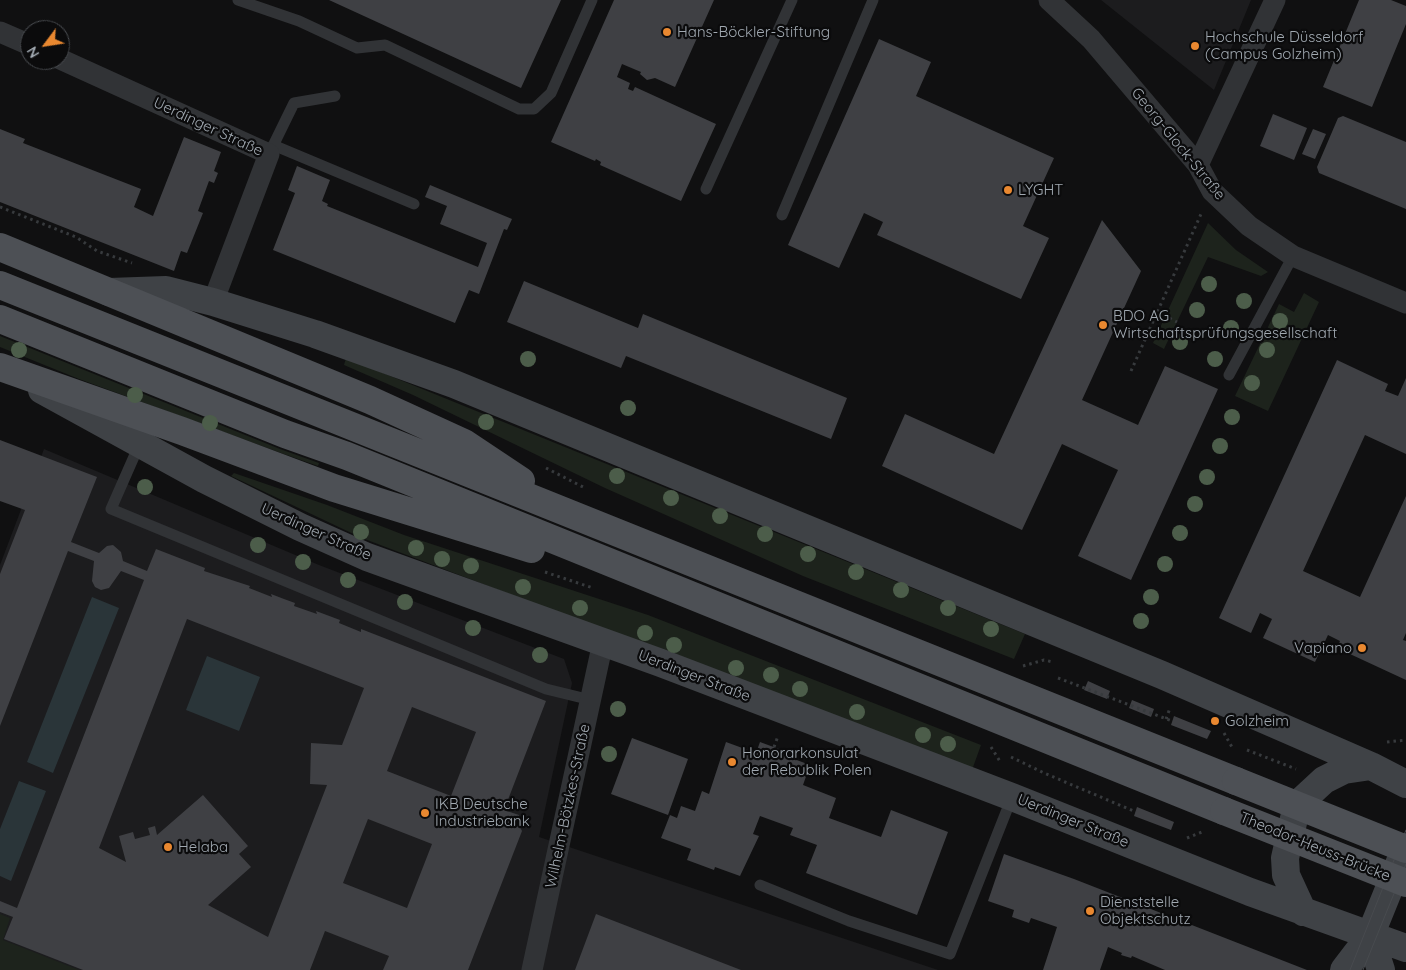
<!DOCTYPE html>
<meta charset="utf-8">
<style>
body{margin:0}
#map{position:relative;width:1406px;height:970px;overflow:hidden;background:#101011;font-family:Quicksand,sans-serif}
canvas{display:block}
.north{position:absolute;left:20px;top:20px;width:50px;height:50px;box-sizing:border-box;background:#0b0b0c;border:1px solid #474a4e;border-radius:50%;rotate:239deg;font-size:14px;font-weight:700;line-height:20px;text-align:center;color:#a1a9b1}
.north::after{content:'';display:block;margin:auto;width:18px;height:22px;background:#e98830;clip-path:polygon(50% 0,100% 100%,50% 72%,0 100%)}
</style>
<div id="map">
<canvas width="1406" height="970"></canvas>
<div class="north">N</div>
</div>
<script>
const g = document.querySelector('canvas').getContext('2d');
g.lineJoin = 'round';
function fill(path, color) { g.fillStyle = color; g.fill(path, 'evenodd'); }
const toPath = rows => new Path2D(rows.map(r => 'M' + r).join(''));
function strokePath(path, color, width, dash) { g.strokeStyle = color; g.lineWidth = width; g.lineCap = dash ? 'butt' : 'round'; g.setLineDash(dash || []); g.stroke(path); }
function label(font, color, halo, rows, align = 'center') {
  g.font = font + ' Quicksand,sans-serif'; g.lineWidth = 4.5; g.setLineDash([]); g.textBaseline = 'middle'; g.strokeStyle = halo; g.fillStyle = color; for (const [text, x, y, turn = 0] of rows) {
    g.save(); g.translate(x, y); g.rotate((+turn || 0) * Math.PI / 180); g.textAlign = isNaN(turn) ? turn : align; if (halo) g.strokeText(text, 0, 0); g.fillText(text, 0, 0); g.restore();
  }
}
fill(toPath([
 [1101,0,1251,0,1214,90],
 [44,449,319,565,564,659,572,683,539,837,938,970,0,970,0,565]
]), '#1c1c1e');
fill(toPath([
 [1208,223,1236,250,1268,272,1261,276,1208,257,1164,349,1153,343],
 [1304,293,1319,302,1268,411,1235,396,1279,304,1294,312],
 [0,336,280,449,319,463,318,466,281,453,79,379,0,347],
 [346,358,1025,634,1014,659,803,576,605,488,413,395,344,365],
 [234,473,327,505,404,535,648,615,981,745,972,770,362,538,231,476],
 [0,914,10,918,3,940,79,970,0,970]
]), '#1d231c');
fill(toPath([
 [92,597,119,608,53,773,27,762],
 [207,656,260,677,239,731,186,710],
 [19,781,46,791,11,881,0,876,0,829]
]), '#2a3539');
fill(toPath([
 [329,0,561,0,521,88],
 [614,0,714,0,675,87,655,78,647,80,640,74,641,72,622,64,617,77,630,83,628,89,633,91,635,87,716,124,681,201,600,165,601,162,596,159,595,161,551,142],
 [1359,0,1391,0,1406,6,1406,24,1372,107,1323,87],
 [879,39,931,62,916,96,1054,158,1023,226,1049,238,1021,299,877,235,883,222,864,213,839,268,788,245],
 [1273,114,1307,128,1294,160,1260,146],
 [1343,116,1406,142,1406,209,1319,173,1317,167,1338,118],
 [0,129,25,139,23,143,141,189,134,207,153,216,184,137,221,152,214,171,218,173,214,183,209,181,198,211,203,213,187,253,181,251,174,271,0,202],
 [1313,129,1326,134,1315,159,1302,154],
 [297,166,330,180,322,201,328,204,327,206,478,267,487,243,440,224,447,206,425,197,430,185,512,219,507,230,504,229,479,294,469,290,455,323,273,250,295,193,288,190],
 [1102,220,1141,271,1082,400,1138,425,1165,366,1218,389,1131,580,1078,556,1118,470,1062,444,1022,530,882,466,905,414,994,454],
 [524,281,638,328,643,314,847,398,831,439,626,356,621,368,507,322],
 [1337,360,1388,384,1385,391,1398,396,1406,378,1406,454,1365,435,1303,571,1360,597,1406,496,1406,633,1403,640,1406,641,1406,680,1337,648,1340,641,1328,635,1315,662,1263,638,1272,619,1260,613,1251,633,1219,618],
 [0,440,97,477,71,542,99,553,107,546,113,545,121,552,123,561,147,571,156,549,205,568,204,571,250,586,249,588,272,597,271,594,284,599,295,603,294,606,317,614,316,611,340,620,339,623,361,632,361,629,546,701,504,810,519,815,518,823,522,831,468,970,383,970,389,956,325,931,310,970,83,970,4,939,13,917,0,912,0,901,17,908,144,580,121,571,109,588,101,590,95,587,92,581,94,561,68,551,0,726,0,574,25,510,0,501],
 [187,619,364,688,342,745,311,743,310,784,327,785,268,937,208,905,251,867,239,854,248,846,203,795,157,835,155,826,148,828,150,835,135,839,133,832,119,836,126,862,99,848],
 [412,707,476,732,451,796,387,771],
 [368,819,432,844,407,908,343,883],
 [1088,681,1110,691,1107,699,1084,690],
 [1132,700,1154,709,1151,717,1129,708],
 [1174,716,1211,731,1207,739,1171,725],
 [632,738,688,759,668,815,611,794],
 [726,742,756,753,760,742,787,752,786,756,810,765,803,785,836,798,829,818,881,837,891,810,948,832,917,915,806,873,817,845,790,835,793,828,760,816,753,834,759,836,740,876,715,867,714,870,687,860,691,849,661,838,670,815,677,818,681,806,695,811,702,791,709,794],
 [1137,807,1174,822,1171,830,1134,816],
 [1004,854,1074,879,1307,970,1165,970,1132,956,1131,958,1121,955,1122,953,1108,947,1100,970,1043,970,1057,927,1031,918,1029,923,1012,917,1014,910,988,901],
 [596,914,741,970,575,970]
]), '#3f4044');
strokePath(toPath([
 [0,207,76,237,97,251,132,263],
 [1158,312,1177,322],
 [1131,371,1201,214],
 [546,468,585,488],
 [545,572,593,588],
 [1023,666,1044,660,1053,662],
 [1058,678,1172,721],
 [1166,719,1170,708],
 [1224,733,1233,749],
 [1387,742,1406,740],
 [774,747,778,736],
 [991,747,1001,763],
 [1247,750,1296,769],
 [1011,757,1044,773,1136,812],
 [1187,838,1202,832]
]), '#373a3d', 3, [2.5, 4]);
strokePath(toPath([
 [238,0,299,21,357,48,385,45,519,109,534,109,551,93,592,0],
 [273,145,414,204],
 [270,152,294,103,335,96],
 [706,189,792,0],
 [782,215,873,0],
 [1229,375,1293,256],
 [140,443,111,509,546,689,591,700],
 [760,885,849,921,950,954,1012,797]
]), '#313336', 11);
strokePath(toPath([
 [1049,0,1091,39,1198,165,1212,191,1249,226,1293,256,1406,303],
 [0,32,30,45],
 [60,59,269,154,213,302],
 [1198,165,1275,0],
 [532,970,603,642]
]), '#313336', 21);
strokePath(toPath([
 [109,292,166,290,213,302,315,334,454,384,1162,675,1371,766,1406,784],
 [42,390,204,479,300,527,367,557,661,663,1012,797,1250,892,1406,948],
 [1303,912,1286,875,1285,858,1297,805,1324,780,1344,770,1371,766],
 [1370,936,1381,970],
 [1344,970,1370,936,1406,847]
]), '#3f4246', 28);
strokePath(toPath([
 [0,247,370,400,464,443,521,481],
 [0,285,1236,781],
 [0,319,285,434,347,456,1224,811],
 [0,367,182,431,334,488,531,549]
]), '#4d5055', 28);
strokePath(toPath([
 [1350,970,1406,830],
 [1363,970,1406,864]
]), '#484b4f', 1);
strokePath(toPath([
 [1236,781,1406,849],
 [1224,811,1406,883]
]), '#4d5055', 28);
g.fillStyle = '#4c5d4a';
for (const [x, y] of [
 [1209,284],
 [1244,301],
 [1197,310],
 [1280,321],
 [1231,328],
 [1180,342],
 [19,350],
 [1267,350],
 [528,359],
 [1215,359],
 [1252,383],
 [135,395],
 [628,408],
 [1232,417],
 [486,422],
 [210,423],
 [1220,446],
 [617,476],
 [1207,477],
 [145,487],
 [671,498],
 [1195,504],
 [720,516],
 [361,532],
 [1180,533],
 [765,534],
 [258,545],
 [416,548],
 [808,554],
 [442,559],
 [303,562],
 [1165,564],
 [471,566],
 [856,572],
 [348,580],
 [523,587],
 [901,590],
 [1151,597],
 [405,602],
 [580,608],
 [948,608],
 [1141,621],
 [473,628],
 [991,629],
 [645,633],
 [674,645],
 [540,655],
 [736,668],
 [771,675],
 [800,689],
 [618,709],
 [857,712],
 [923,735],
 [948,744],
 [609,754]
]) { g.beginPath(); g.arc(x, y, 8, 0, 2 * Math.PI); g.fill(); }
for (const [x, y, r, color] of [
 [667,32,5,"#e98830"],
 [1195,46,5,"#e98830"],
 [1008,190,5,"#e98830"],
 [1103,325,5,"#e98830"],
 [1362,648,5,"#e98830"],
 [1215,721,5,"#e98830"],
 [732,762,5,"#e98830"],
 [425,813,5,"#e98830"],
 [168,847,5,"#e98830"],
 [1090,911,5,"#e98830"]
]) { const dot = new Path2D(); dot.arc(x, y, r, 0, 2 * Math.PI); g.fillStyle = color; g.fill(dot); strokePath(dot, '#0b0b0c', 2); }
label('15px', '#a1a9b1', '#0b0b0c', [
 ["Hans-Böckler-Stiftung",677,32],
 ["Hochschule Düsseldorf",1205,37],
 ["(Campus Golzheim)",1205,54],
 ["LYGHT",1018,190],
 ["BDO AG",1113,316],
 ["Wirtschaftsprüfungsgesellschaft",1113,333],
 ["Vapiano",1352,648,"right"],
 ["Golzheim",1225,721],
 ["Honorarkonsulat",742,753],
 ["der Rebublik Polen",742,770],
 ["IKB Deutsche",435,804],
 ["Industriebank",435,821],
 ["Helaba",178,847],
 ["Dienststelle",1100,902],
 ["Objektschutz",1100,919]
], 'left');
label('15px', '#a1a9b1', '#0b0b0c', [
 ["Uerdinger Straße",208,127,25],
 ["Georg-Glock-Straße",1178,144,51],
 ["Uerdinger Straße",316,532,24],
 ["Uerdinger Straße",694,676,21],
 ["Wilhelm-Bötzkes-Straße",568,806,-78],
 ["Uerdinger Straße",1073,821,22],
 ["Theodor-Heuss-Brücke",1315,847,22]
]);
</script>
